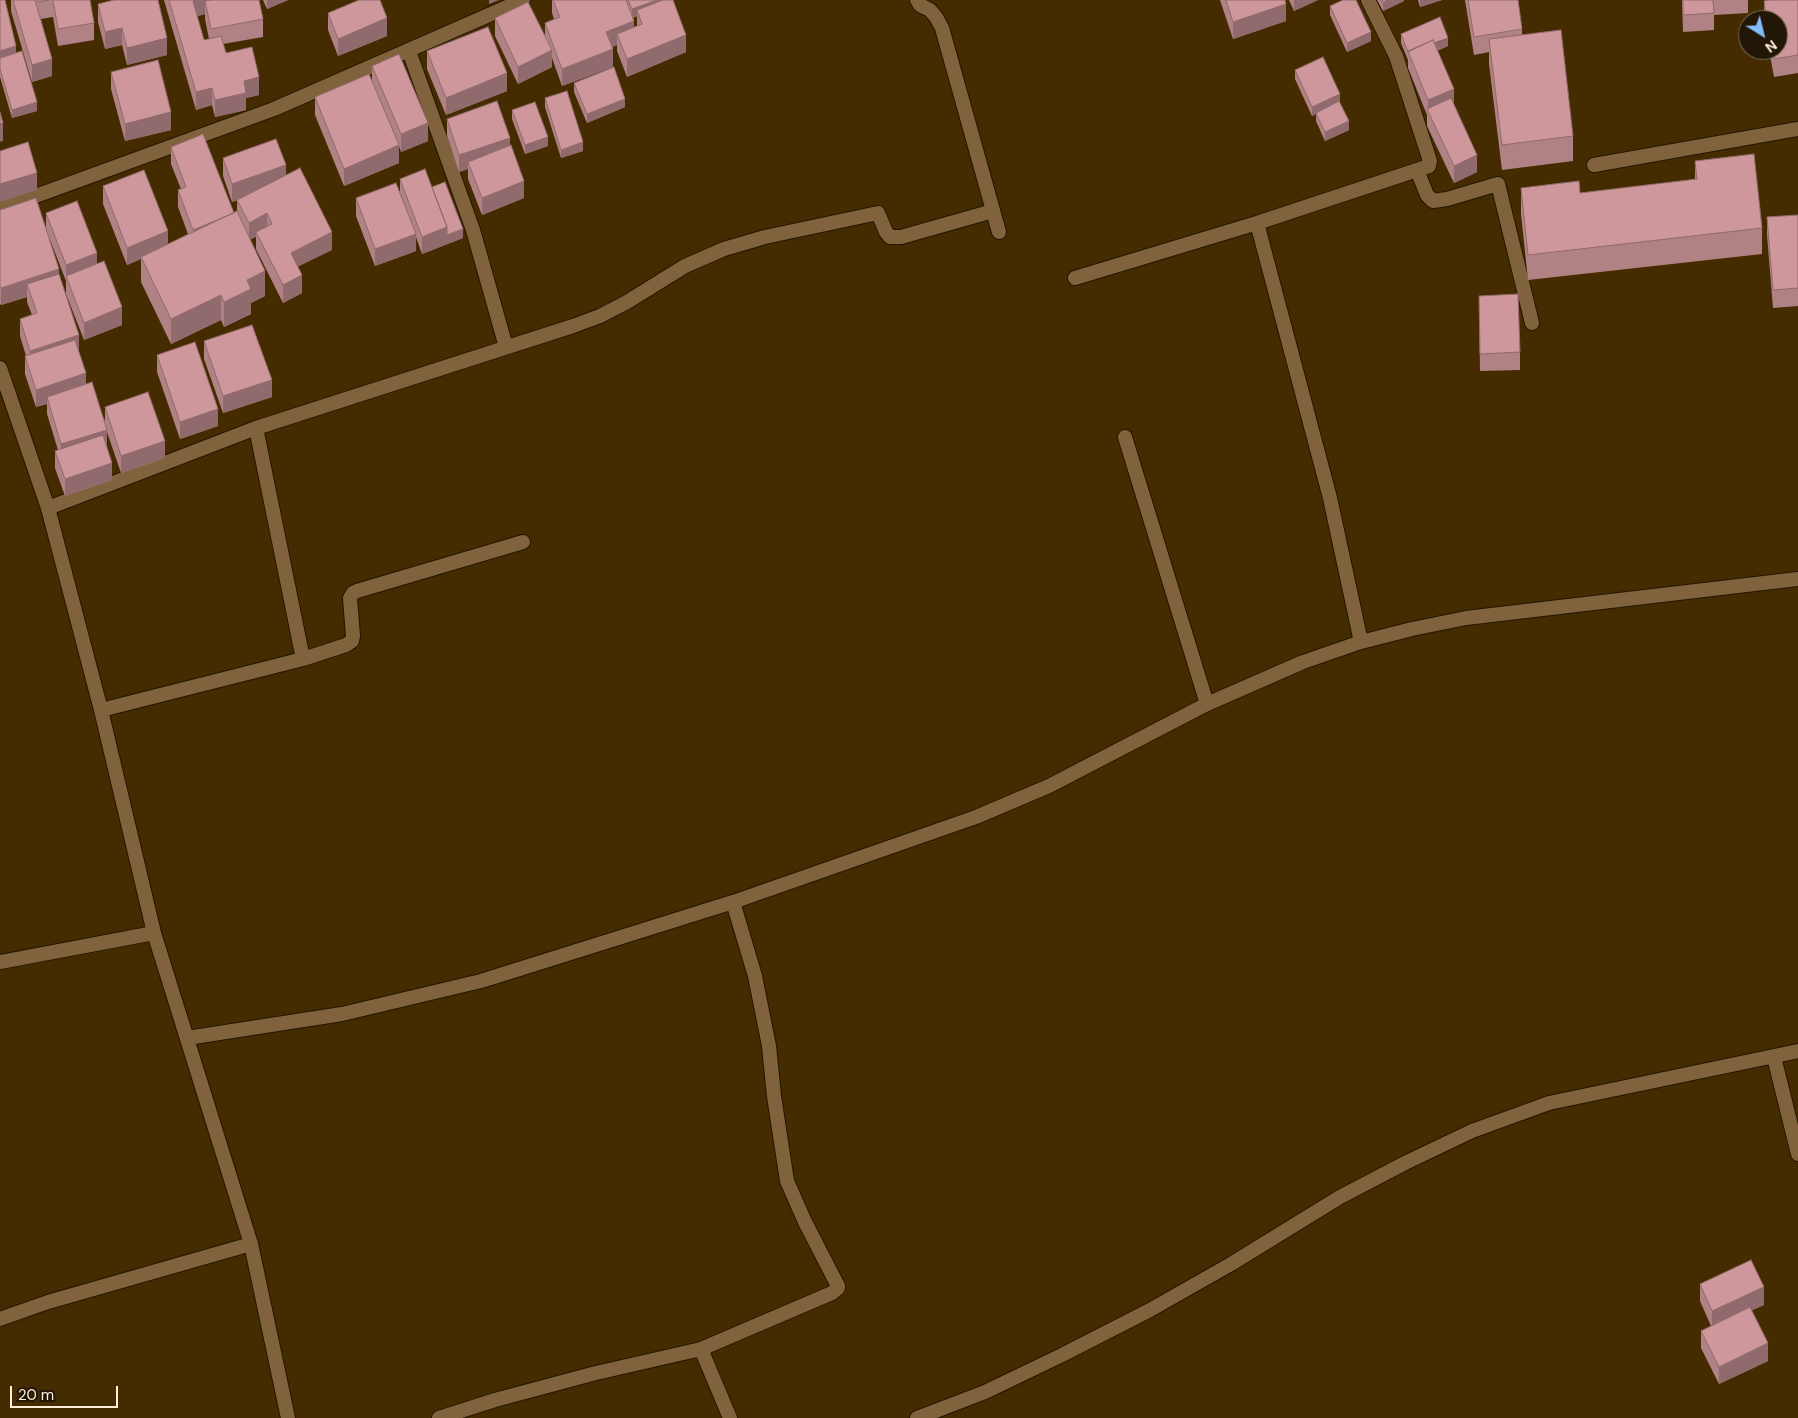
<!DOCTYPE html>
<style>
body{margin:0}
#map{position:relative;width:1798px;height:1418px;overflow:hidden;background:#452b00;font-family:"DM Sans",sans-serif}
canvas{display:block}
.north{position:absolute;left:1738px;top:10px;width:50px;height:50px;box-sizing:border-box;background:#221606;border:1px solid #7a6c5a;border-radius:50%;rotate:144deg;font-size:14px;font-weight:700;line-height:20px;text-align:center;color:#feedd8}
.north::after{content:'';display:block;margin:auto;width:18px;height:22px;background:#85bbfb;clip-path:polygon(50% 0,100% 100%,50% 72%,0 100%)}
.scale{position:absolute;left:10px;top:1386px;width:108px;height:22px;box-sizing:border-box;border:2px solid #feedd8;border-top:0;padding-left:6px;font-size:15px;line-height:18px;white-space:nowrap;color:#feedd8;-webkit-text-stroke:4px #221606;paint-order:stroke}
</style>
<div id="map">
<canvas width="1798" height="1418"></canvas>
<div class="north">N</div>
<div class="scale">20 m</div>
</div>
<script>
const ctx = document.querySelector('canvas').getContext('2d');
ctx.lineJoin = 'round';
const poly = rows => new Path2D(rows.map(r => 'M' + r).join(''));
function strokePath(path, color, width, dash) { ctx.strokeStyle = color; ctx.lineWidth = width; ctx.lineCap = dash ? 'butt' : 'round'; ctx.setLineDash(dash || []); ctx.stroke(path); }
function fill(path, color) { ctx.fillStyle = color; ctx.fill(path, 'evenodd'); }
const minor = poly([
 [917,0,920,5,930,10,936,17,942,28,999,232],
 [1368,0,1396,56,1430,161,1429,166,1417,170],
 [409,51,473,230,506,347],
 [1594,165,1798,129],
 [0,209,274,109,523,0],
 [1257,223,1417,170,1427,195,1433,201,1447,199,1498,184,1532,323],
 [1075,278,1257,223,1330,498,1361,642],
 [1125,437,1207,704],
 [48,508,256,428,573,326,600,316,627,302,685,266,724,249,765,237,878,213,886,232,890,237,901,237,993,211],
 [303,659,346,645,352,641,353,636,350,598,353,593,357,591,523,542],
 [101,710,303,659,256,428],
 [0,962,154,933],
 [187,1038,342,1014,481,981,733,902,976,817,1049,786,1207,704,1303,662,1361,642,1412,629,1466,618,1798,579],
 [1774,1057,1798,1154],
 [0,1319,48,1302,251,1244],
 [701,1349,832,1293,838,1288,838,1286,805,1222,787,1181,774,1096,769,1046,755,976,733,902],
 [439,1418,495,1400,596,1373,701,1349,730,1418],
 [917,1418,985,1392,1062,1355,1150,1310,1231,1264,1340,1197,1405,1163,1472,1131,1549,1103,1798,1051]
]);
const tertiary = poly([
 [0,368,48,508,101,710,154,933,251,1244,288,1418]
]);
strokePath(minor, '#241603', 16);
strokePath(tertiary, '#241603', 16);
strokePath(minor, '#80633c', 14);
strokePath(tertiary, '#80633c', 14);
fill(poly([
 [0,0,16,53,37,111,12,118,0,77],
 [11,0,90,0,94,23,94,40,58,46,53,17,41,19,52,76,32,82,11,11],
 [164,0,259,0,263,19,263,37,223,44,226,53,259,95,246,98,246,110,215,117,212,105,196,110],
 [205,14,205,19,209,39,204,40,197,16],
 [263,0,288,0,267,9],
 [552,0,662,0,686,52,627,77,617,51,617,45,612,47,613,67,562,86,552,58,552,67,518,84,495,36,495,18,545,36,545,23,554,19,552,13],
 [637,16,637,26,634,27,633,18],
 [1220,0,1285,0,1286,21,1233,39],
 [1289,0,1318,0,1294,11],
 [1377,0,1404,0,1404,1,1383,11],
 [1418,0,1442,0,1420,7],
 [1465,0,1518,0,1522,29,1522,35,1573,136,1573,161,1502,170,1489,64,1489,52,1474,55],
 [1682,0,1748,0,1748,13,1714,15,1714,30,1683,32],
 [1766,0,1798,0,1798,73,1774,77,1769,50,1778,50,1778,20,1764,20,1764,1,1766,1],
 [98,4,167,55,127,65,122,45,105,49,98,22],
 [1330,6,1371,41,1347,52,1330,15],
 [328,13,387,36,338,56,328,30],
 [1401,34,1448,46,1437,51,1454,104,1477,172,1454,183,1427,126,1427,115,1408,68,1408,60,1401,43],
 [427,51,507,91,446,115,427,69],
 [372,66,428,141,401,152,399,146,399,163,344,186,315,115,315,97,372,82],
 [1295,70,1340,103,1349,130,1325,141,1316,121,1316,114,1312,116,1295,79],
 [111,72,171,130,125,141,111,89],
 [574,83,625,107,587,123,574,92],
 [545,98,583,151,561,158,545,107],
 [512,110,548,146,525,154,512,119],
 [447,119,510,146,524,198,482,215,468,179,468,169,459,172,447,136],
 [171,147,234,213,237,211,237,200,238,200,232,202,223,176,223,158,286,176,332,250,298,266,302,293,283,303,256,249,256,237,250,239,265,296,251,303,251,314,224,327,221,320,171,344,141,282,141,259,127,265,103,204,103,186,168,244,188,234,178,207,178,190,181,189,171,164],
 [1695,161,1762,228,1762,254,1528,280,1521,214,1521,188,1580,193,1695,180],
 [400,179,432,187,463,238,422,254,416,237,416,251,375,266,356,216,356,198,400,192],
 [0,210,46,229,46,213,97,264,122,325,84,340,66,294,66,281,49,237,79,352,86,384,105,421,105,407,165,458,121,473,107,432,107,447,112,480,65,496,55,468,55,451,58,450,47,414,47,404,36,407,25,374,25,356,26,356,20,336,20,319,32,315,27,302,27,297,1,305,0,304],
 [1798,215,1798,306,1773,308,1767,235,1767,217],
 [1479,296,1520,352,1520,370,1480,371],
 [204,341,272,397,223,413,204,359],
 [157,355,218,426,180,439,157,372],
 [1700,1284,1764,1305,1752,1310,1768,1361,1719,1384,1701,1348,1701,1331,1711,1326,1700,1301]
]), '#b18285');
fill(poly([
 [195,0,250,0,205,1,205,14,193,18,193,1],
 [267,0,288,0,267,9],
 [489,0,499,0,489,4],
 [657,0,662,0,662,7,637,10,637,16,632,18,632,9],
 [1294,0,1318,0,1294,11],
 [1388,0,1404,0,1404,1,1383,11,1383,3],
 [1420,0,1442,0,1420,7],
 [1286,4,1286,21,1233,39,1233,22],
 [387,18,387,36,338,56,338,39],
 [634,21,634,38,617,34,617,45,606,49,606,32],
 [122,28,122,45,105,49,105,32],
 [1371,32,1371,41,1347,52,1347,43],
 [686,35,686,52,627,77,627,59],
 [167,38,167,55,127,65,127,48],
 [1448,38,1448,46,1412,61,1409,54],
 [16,46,16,55,0,59,0,51],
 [613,49,613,67,562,86,562,69],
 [552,50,552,67,518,84,518,67],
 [52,59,52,76,32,82,32,65],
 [507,73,507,91,446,115,446,98],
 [259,77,259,95,246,98,246,110,215,117,215,100,244,81],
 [212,88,212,105,196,110,196,92],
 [1454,89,1454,106,1428,111,1428,100],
 [1340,94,1340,103,1316,114,1316,113,1316,114,1312,116,1312,107],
 [625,99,625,107,587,123,587,114],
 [37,102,37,111,12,118,12,110],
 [171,112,171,130,125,141,125,124],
 [1349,121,1349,130,1325,141,1325,132],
 [3,123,3,141,0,142,0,124],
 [428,123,428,141,401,152,401,134],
 [548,137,548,146,525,154,525,145],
 [510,138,510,155,468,162,468,169,459,172,459,155],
 [583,142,583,151,561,158,561,150],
 [399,145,399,163,344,186,344,169],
 [1477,155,1477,172,1454,183,1454,166],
 [286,165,286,182,232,202,232,184],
 [37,173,37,190,0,202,0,184],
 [524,181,524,198,482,215,482,198],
 [234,213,193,247,193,230],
 [267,213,267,231,256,232,256,237,249,240,249,223],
 [447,227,463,229,463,238,422,254,422,237],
 [168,231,168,248,141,257,141,259,127,265,127,248],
 [332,232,332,250,291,270,291,253],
 [416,234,416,251,375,266,375,249],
 [97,253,97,270,66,277,66,265],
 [59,269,59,286,27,284,27,297,1,305,1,288],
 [265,271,265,296,251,303,251,314,224,327,224,302,247,280],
 [302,275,302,293,283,303,283,285],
 [221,295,221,320,171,344,171,319],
 [122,307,122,325,84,340,84,323],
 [79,335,79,352,30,369,30,351],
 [86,373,86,390,47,397,47,404,36,407,36,390],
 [272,380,272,397,223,413,223,396],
 [218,409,218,426,180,439,180,422],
 [107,430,107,447,61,462,61,444],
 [165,441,165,458,121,473,121,456],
 [112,463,112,480,65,496,65,479],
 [1764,1287,1764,1305,1712,1328,1712,1311],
 [1768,1343,1768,1361,1719,1384,1719,1367]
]), '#906a6c');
const building = poly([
 [0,0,5,0,16,46,0,51,0,0],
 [13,0,35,0,52,59,32,65,13,0],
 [38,0,49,0,39,2,38,0],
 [53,0,90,0,94,23,58,29,53,0],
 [114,0,158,0,167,38,127,48,122,28,105,32,98,4,114,0],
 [169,0,195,0,193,1,204,40,221,36,226,53,252,47,259,77,244,81,246,93,215,100,212,88,196,92,169,0],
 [211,0,259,0,263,19,211,29,205,1,211,0],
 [359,0,380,0,387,18,338,39,328,13,359,0],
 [553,0,626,0,634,21,606,32,613,49,562,69,545,23,560,17,553,0],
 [628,0,657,0,632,9,628,0],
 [663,0,673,0,686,35,627,59,617,34,642,24,637,10,663,0],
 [1226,0,1285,0,1286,4,1233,22,1226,0],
 [1343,0,1356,0,1371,32,1347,43,1330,6,1343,0],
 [1382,0,1388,0,1383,3,1382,0],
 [1468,0,1518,0,1522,29,1474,37,1468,0],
 [1683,0,1713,0,1714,13,1683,15,1683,0],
 [1770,0,1798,0,1798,55,1774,59,1772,50,1778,50,1778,20,1767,20,1764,1,1770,0],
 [528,2,552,50,518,67,495,18,528,2],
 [1440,17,1448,38,1434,43,1433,40,1408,52,1401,34,1440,17],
 [488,27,507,73,446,98,427,51,488,27],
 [1561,30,1573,136,1502,145,1489,39,1561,30],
 [1433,40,1454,89,1428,100,1408,51,1433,40],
 [22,51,37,102,12,110,0,69,0,58,22,51],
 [399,54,428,123,401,134,372,66,399,54],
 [1323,57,1340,94,1312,107,1295,70,1323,57],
 [158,60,171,112,125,124,111,72,158,60],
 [614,67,625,99,587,114,574,83,614,67],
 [369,74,399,145,344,169,315,97,369,74],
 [567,91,583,142,561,150,545,98,567,91],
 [1451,98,1477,155,1454,166,1427,109,1451,98],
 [497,101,510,138,459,155,447,119,497,101],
 [1339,101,1349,121,1325,132,1316,113,1339,101],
 [535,102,548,137,525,145,512,110,535,102],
 [0,112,3,123,0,124,0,112],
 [203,134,234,213,193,230,178,190,186,187,171,147,203,134],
 [276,139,286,165,232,184,223,158,276,139],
 [28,142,37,173,0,184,0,151,28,142],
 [511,145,524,181,482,198,468,162,511,145],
 [1754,154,1762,228,1528,255,1521,188,1579,181,1580,193,1697,179,1695,161,1754,154],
 [300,168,332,232,291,253,302,275,283,285,256,232,272,224,267,213,249,223,237,200,300,168],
 [425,169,447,227,422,237,400,179,425,169],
 [144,170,168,231,127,248,103,186,144,170],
 [445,182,463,229,447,235,447,227,432,187,445,182],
 [396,183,416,234,375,249,356,198,396,183],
 [36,198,59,269,1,288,0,286,0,210,36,198],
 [77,201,97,253,66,265,46,213,77,201],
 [237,211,265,271,247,280,251,289,224,302,221,295,171,319,141,257,237,211],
 [1798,215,1798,288,1773,290,1767,217,1798,215],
 [104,261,122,307,84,323,66,276,104,261],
 [59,274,79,335,30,351,20,319,37,313,27,284,59,274],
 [1518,294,1520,352,1480,354,1479,296,1518,294],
 [252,325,272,380,223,396,204,341,252,325],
 [75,340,86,373,36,390,25,356,75,340],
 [195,342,218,409,180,422,157,355,195,342],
 [92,382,107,430,61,444,47,397,92,382],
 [148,392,165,441,121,456,105,407,148,392],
 [103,435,112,463,65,479,55,451,103,435],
 [1751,1260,1764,1287,1712,1311,1700,1284,1751,1260],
 [1750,1307,1768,1343,1719,1367,1701,1331,1750,1307]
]);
fill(building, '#ce979b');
strokePath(building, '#906a6c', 1);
</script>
